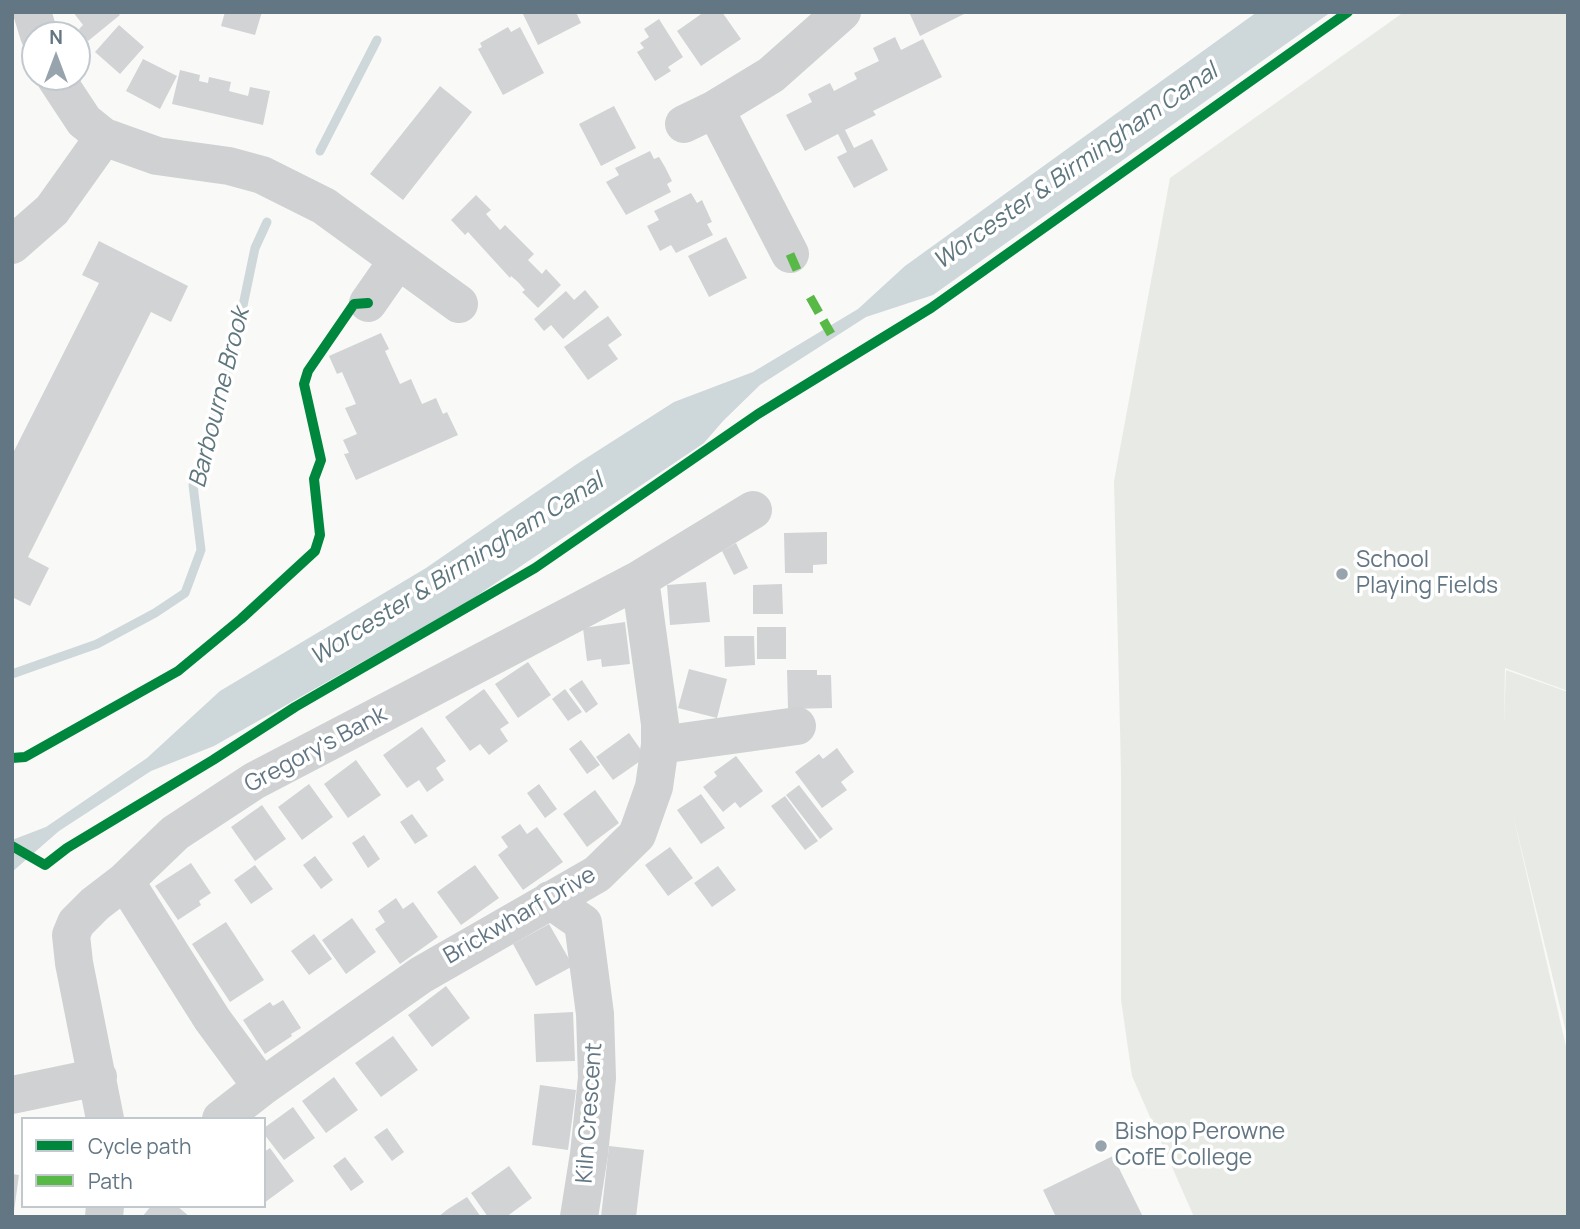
<!DOCTYPE html>
<style>
body{margin:0}
#map{position:relative;width:1580px;height:1229px;overflow:hidden;background:#f9f9f8;font-family:Manrope,sans-serif}
canvas{display:block}
.frame{position:absolute;inset:0;border:14px solid #637684;pointer-events:none}
.legend{position:absolute;left:21px;top:1117px;width:245px;height:91px;box-sizing:border-box;background:#fff;border:2px solid #c1c8ce;margin:0;padding:9px 12px;list-style:none;font-size:21px;color:#637684}
.legend li{display:flex;align-items:center;gap:14px;height:35px}
.legend b{width:35px;border:2px solid #c1c8ce}
.north{position:absolute;left:21px;top:21px;width:70px;height:70px;box-sizing:border-box;background:#fff;border:2px solid #c1c8ce;border-radius:50%;rotate:0deg;font-size:19px;font-weight:700;line-height:28px;text-align:center;color:#637684}
.north::after{content:'';display:block;margin:auto;width:24px;height:32px;background:#98a4ad;clip-path:polygon(50% 0,100% 100%,50% 72%,0 100%)}
</style>
<div id="map">
<canvas width="1580" height="1229"></canvas>
<div class="frame"></div>
<ul class="legend">
<li><b style="height:9px;background:#00873e"></b>Cycle path</li>
<li><b style="height:9px;background:#58b947"></b>Path</li>
</ul>
<div class="north">N</div>
</div>
<script>
const ctx = document.querySelector('canvas').getContext('2d');
ctx.lineJoin = 'round';
function fill(path, color) { ctx.fillStyle = color; ctx.fill(path, 'evenodd'); }
const poly = rows => new Path2D(rows.map(r => 'M' + r).join(''));
function strokePath(path, color, width, dash) { ctx.strokeStyle = color; ctx.lineWidth = width; ctx.lineCap = dash ? 'butt' : 'round'; ctx.setLineDash(dash || []); ctx.stroke(path); }
function write(font, color, halo, rows, align = 'center') {
  ctx.font = font + ' Manrope,sans-serif'; ctx.lineWidth = 7; ctx.setLineDash([]); ctx.textBaseline = 'middle'; ctx.strokeStyle = halo; ctx.fillStyle = color; for (const [text, x, y, turn = 0] of rows) {
    ctx.save(); ctx.translate(x, y); ctx.rotate((+turn || 0) * Math.PI / 180); ctx.textAlign = isNaN(turn) ? turn : align; if (halo) ctx.strokeText(text, 0, 0); ctx.fillText(text, 0, 0); ctx.restore();
  }
}
fill(poly([
 [1404,12,1568,12,1568,691,1505,668,1504,723,1506,670,1568,692,1568,1040,1513,815,1568,1055,1568,1217,1194,1217,1132,1076,1121,1000,1121,771,1114,481,1170,178]
]), '#e8ebe5');
fill(poly([
 [1257,12,1331,12,933,295,866,317,760,385,723,421,704,443,466,603,214,746,151,771,59,831,12,872,12,840,46,827,147,758,220,691,426,568,577,464,674,402,753,372,858,309,905,266]
]), '#ced7d9');
strokePath(poly([
 [320,151,377,40],
 [12,674,97,644,155,613,185,593,201,550,193,485,231,363,255,248,267,222]
]), '#ced7d9', 9);
fill(poly([
 [73,12,117,12,120,15,88,41,79,29,83,25],
 [225,12,262,12,255,35,221,26],
 [522,12,576,12,581,23,538,45],
 [704,12,722,12,741,39,701,66,677,31],
 [909,12,968,12,920,36],
 [659,19,683,57,668,67,671,71,655,81,637,52,644,48,640,43,649,37,644,29],
 [119,25,144,47,120,74,95,52],
 [508,27,511,32,520,27,544,73,503,95,478,49,482,47,480,43],
 [895,37,901,50,923,39,942,77,873,111,876,115,845,130,854,148,872,139,888,170,854,188,837,157,847,152,838,134,805,151,786,115,812,102,808,94,830,83,834,91,857,79,854,73,879,61,873,48],
 [143,59,177,76,160,109,126,91],
 [180,70,200,75,199,81,208,83,209,77,231,82,229,91,248,96,250,87,270,91,263,125,172,104],
 [440,86,472,112,403,200,370,174],
 [614,106,636,148,601,166,579,124],
 [650,151,654,159,659,157,665,167,672,181,667,184,671,192,626,215,606,182,619,175,615,168],
 [691,193,697,203,702,200,712,222,707,224,713,235,676,253,671,245,660,251,647,226,659,220,654,211],
 [476,195,491,210,486,214,500,230,505,225,534,254,528,260,542,274,546,269,561,285,538,308,522,292,525,290,518,282,511,276,510,278,468,232,465,235,451,220],
 [726,237,747,278,709,297,688,256],
 [99,241,188,286,171,322,151,312,28,557,49,568,30,606,12,597,12,455,99,283,82,275],
 [585,290,599,307,563,339,551,325,544,331,534,319,566,291,574,300],
 [608,316,622,335,608,345,618,359,588,380,564,347],
 [381,333,389,349,385,351,400,384,411,379,422,404,436,398,443,414,447,412,458,435,356,480,344,454,349,453,343,440,357,434,345,408,356,404,342,372,337,374,329,356],
 [827,532,827,564,813,565,813,573,785,573,784,533],
 [736,543,748,568,734,575,722,551],
 [706,582,710,622,670,625,667,585],
 [782,584,783,614,753,614,753,585],
 [625,622,630,664,602,667,601,659,587,661,583,628],
 [757,627,786,627,786,659,757,659],
 [724,636,754,636,755,665,725,667],
 [528,662,551,695,518,718,495,684],
 [689,669,727,679,717,718,678,708],
 [787,670,817,670,817,675,831,675,832,708,788,709],
 [582,680,598,704,586,713,569,689],
 [484,689,509,723,500,729,508,741,489,755,480,744,470,751,445,717],
 [565,689,582,712,568,721,552,699],
 [422,727,446,761,436,768,444,780,427,792,419,780,407,788,383,755],
 [629,733,646,757,613,780,596,757],
 [581,740,600,765,587,774,569,749],
 [837,748,854,772,841,782,847,790,822,808,795,772,819,754,823,759],
 [736,756,763,791,740,808,735,802,723,812,703,787,717,776,714,772],
 [356,760,381,795,348,818,324,784],
 [309,784,333,817,302,840,278,807],
 [539,784,557,809,545,818,527,793],
 [799,785,833,829,820,839,786,795],
 [595,790,619,823,587,847,563,814],
 [701,794,725,828,701,844,677,810],
 [785,796,818,841,805,850,771,806],
 [262,805,286,839,255,861,231,827],
 [412,814,428,836,415,844,400,822],
 [520,824,527,834,537,827,563,862,523,890,498,855,508,847,501,837],
 [364,835,380,859,368,868,352,843],
 [670,847,693,878,668,896,645,865],
 [315,856,333,880,321,889,303,865],
 [191,863,211,893,199,901,201,905,178,920,155,886],
 [255,865,273,889,251,904,234,880],
 [475,865,499,898,461,925,437,892],
 [718,866,736,890,712,907,694,883],
 [396,898,403,909,413,902,438,937,400,964,375,929,385,922,378,911],
 [352,918,376,952,346,974,322,940],
 [226,922,264,980,230,1002,192,944],
 [549,924,573,966,536,986,513,944],
 [314,934,332,959,309,975,291,951],
 [446,986,470,1018,432,1047,408,1015],
 [283,1000,301,1028,291,1034,292,1036,265,1054,243,1020,270,1002,273,1006],
 [573,1012,575,1061,536,1062,534,1014],
 [393,1036,418,1070,381,1097,355,1063],
 [334,1077,358,1110,326,1133,302,1101],
 [540,1085,576,1090,568,1150,532,1145],
 [293,1107,315,1138,284,1160,264,1134,264,1128],
 [387,1128,404,1152,392,1161,374,1137],
 [609,1146,644,1150,636,1217,601,1217],
 [270,1148,294,1181,264,1203,264,1152],
 [1113,1156,1143,1217,1056,1217,1043,1190],
 [345,1157,364,1182,351,1191,333,1166],
 [509,1166,532,1198,506,1217,488,1217,471,1193],
 [12,1174,19,1175,14,1211,12,1211],
 [467,1197,481,1217,438,1217,448,1209],
 [151,1206,177,1206,190,1217,142,1217]
]), '#d1d3d4');
strokePath(poly([
 [32,12,39,35],
 [55,77,84,121,104,137,157,156,229,166,262,175,324,206,459,304],
 [684,124,715,109],
 [12,245,52,210,104,137],
 [790,254,715,109,771,75,842,12],
 [368,303,398,260],
 [660,745,797,726],
 [125,881,212,1019,262,1087],
 [550,900,583,923,595,1014,597,1078,589,1154,579,1217],
 [12,1095,98,1077],
 [105,1119,74,963,71,935,76,923,95,904,125,881,175,833,254,781,640,579,753,510],
 [221,1119,262,1087,421,975,597,874,637,835,654,787,660,745,660,724,640,579],
 [104,1217,105,1206]
]), '#cfd1d2', 38);
strokePath(poly([
 [790,254,797,270],
 [810,297,831,334]
]), '#58b947', 9, [18, 9]);
strokePath(poly([
 [12,758,25,757,178,671,241,619,315,551,320,535,314,479,321,460,304,384,308,371,354,304,368,303],
 [12,846,45,865,67,848,213,760,295,707,535,568,758,414,931,308,1348,12]
]), '#00873e', 10);
for (const [x, y, r, color] of [
 [1342,574,7,"#98a4ad"],
 [1101,1146,7,"#98a4ad"]
]) { const dot = new Path2D(); dot.arc(x, y, r, 0, 2 * Math.PI); ctx.fillStyle = color; ctx.fill(dot); strokePath(dot, '#fff', 2.5); }
write('23px', '#637684', '#fff', [
 ["School",1356,561],
 ["Playing Fields",1356,587],
 ["Bishop Perowne",1115,1133],
 ["CofE College",1115,1159]
], 'left');
write('23px', '#637684', '#fff', [
 ["Gregory's Bank",316,750,-28],
 ["Brickwharf Drive",520,916,-30],
 ["Kiln Crescent",590,1113,-86]
]);
write('italic 24px', '#5e767e', '#fff', [
 ["Worcester & Birmingham Canal",1076,167,-35],
 ["Barbourne Brook",220,398,-76],
 ["Worcester & Birmingham Canal",457,570,-32]
]);
</script>
